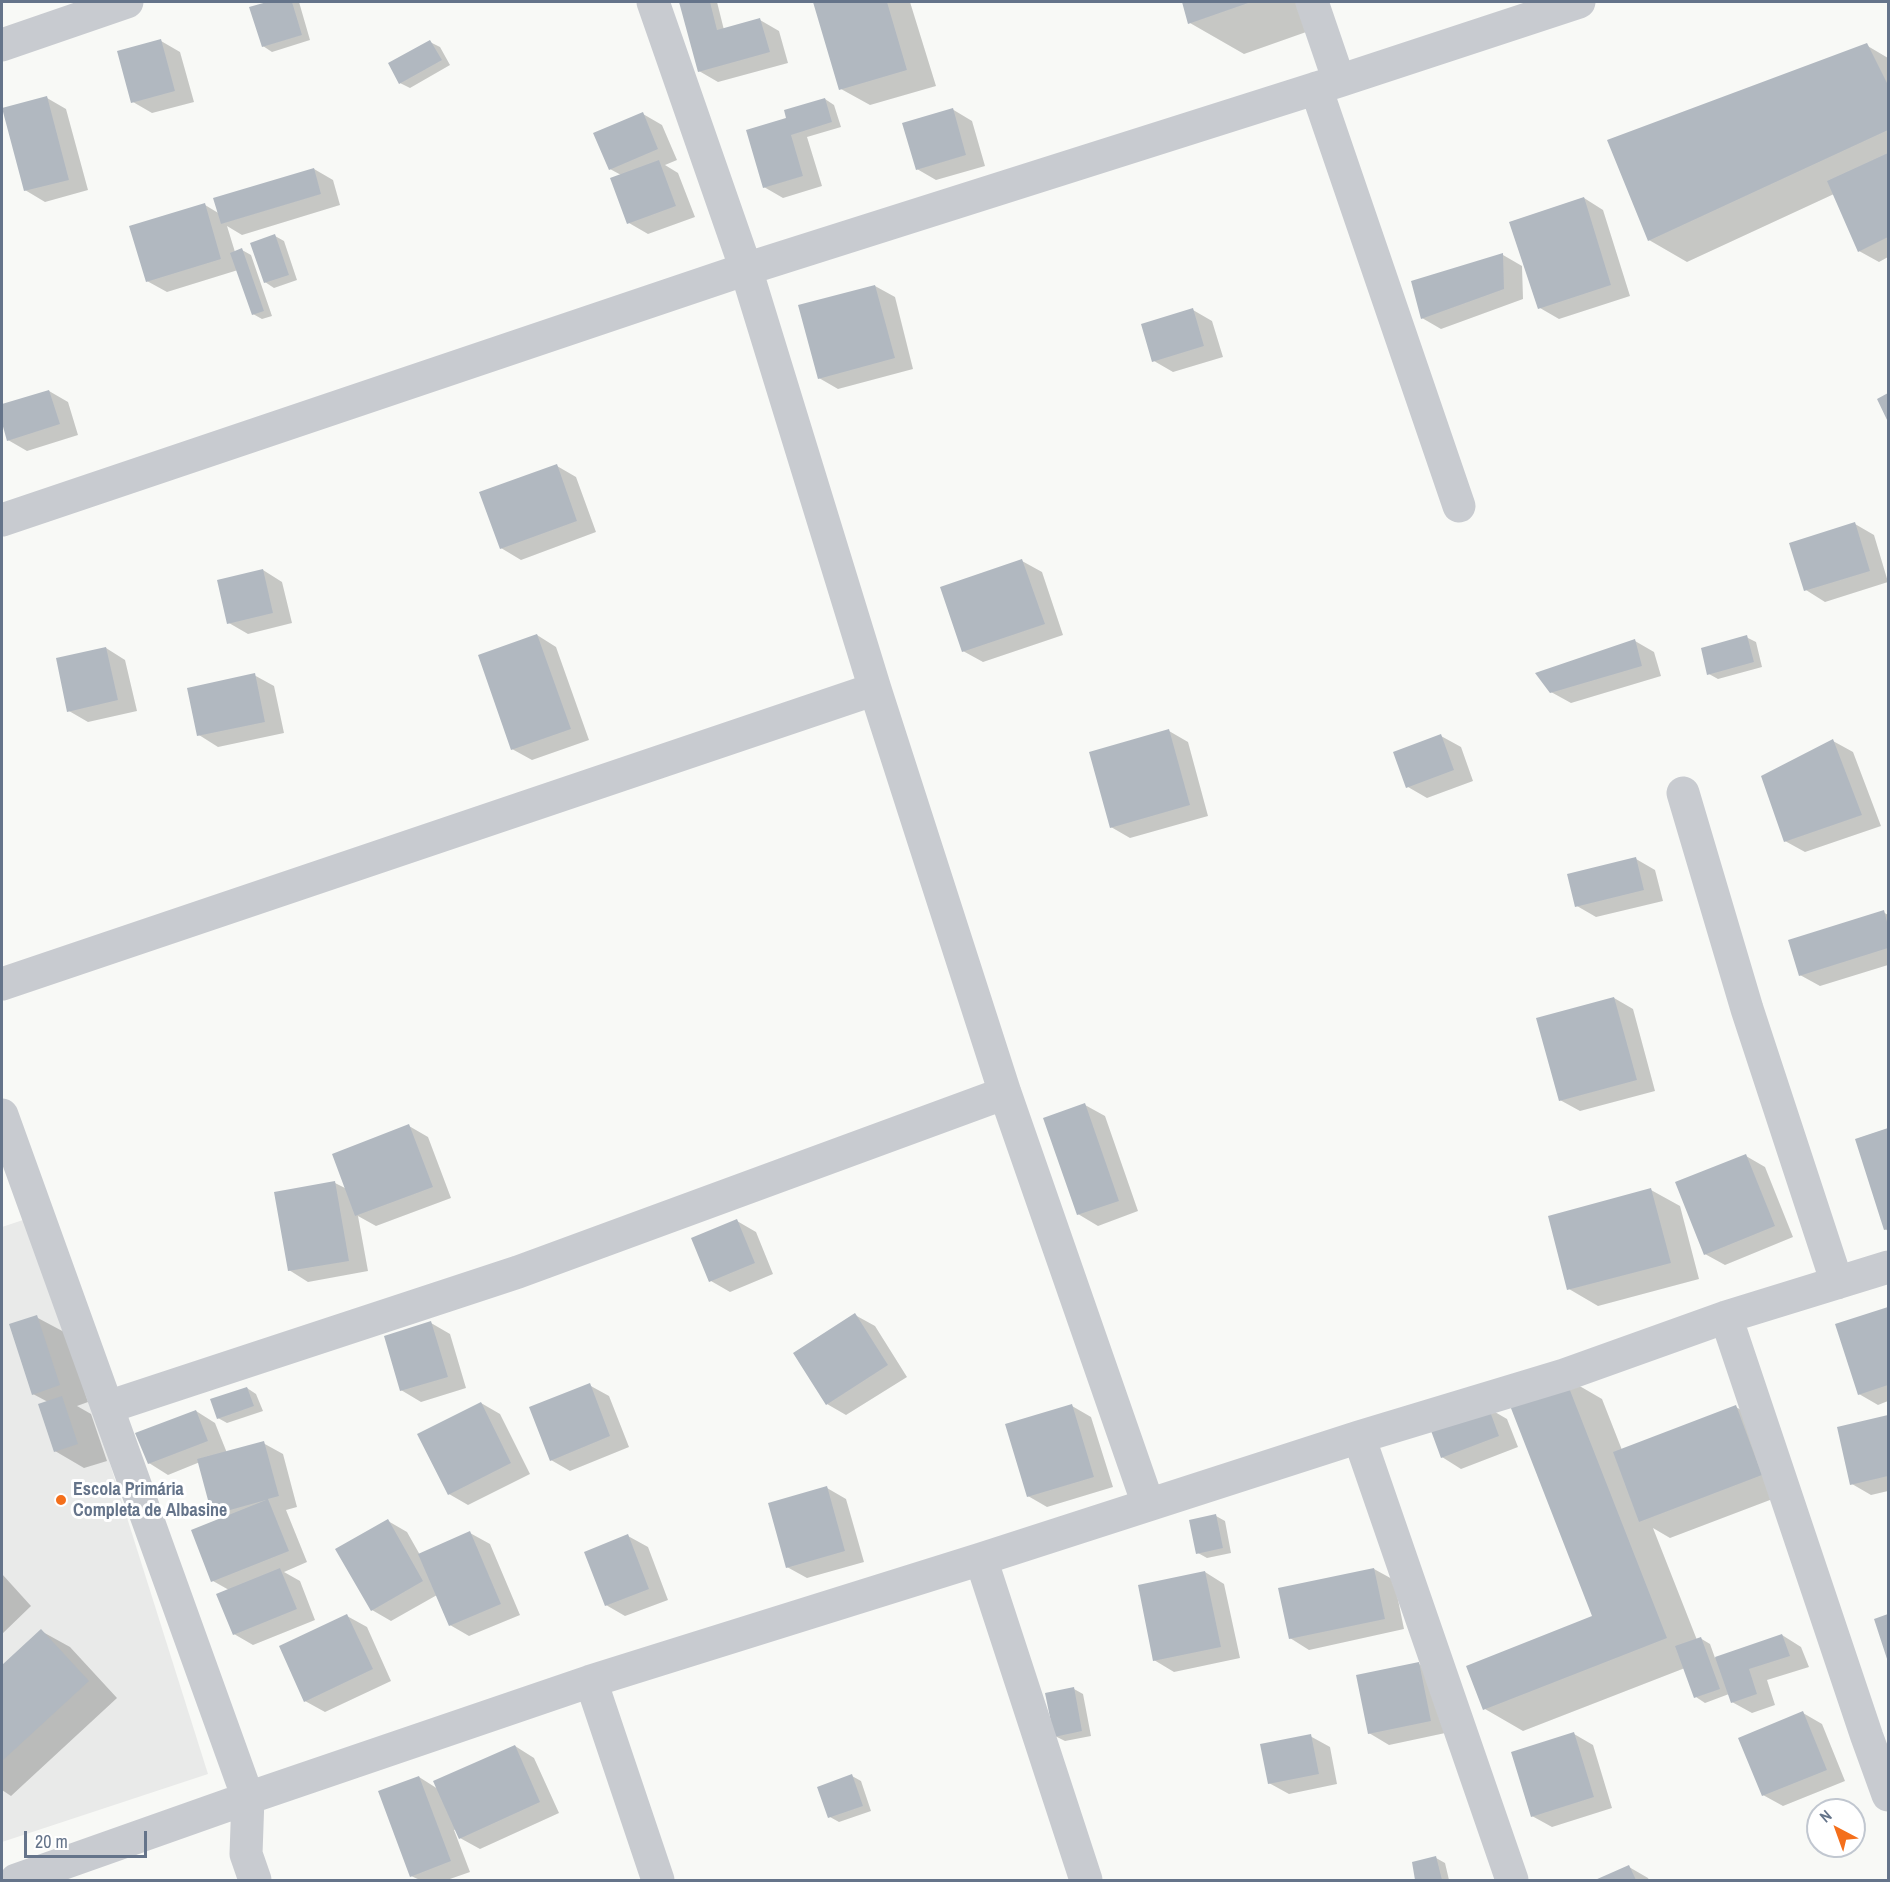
<!DOCTYPE html>
<meta charset="utf-8">
<style>
body{margin:0}
#map{position:relative;width:1890px;height:1882px;overflow:hidden;background:#f8f9f6;font-family:"Archivo Narrow",sans-serif}
canvas{display:block}
.frame{position:absolute;inset:0;border:3px solid #65748a;pointer-events:none}
.north{position:absolute;left:1806px;top:1798px;width:60px;height:60px;box-sizing:border-box;background:#fff;border:2px solid #c1c7d0;border-radius:50%;rotate:319deg;font-size:16px;font-weight:700;line-height:24px;text-align:center;color:#65748a}
.north::after{content:'';display:block;margin:auto;width:21px;height:27px;background:#f46f1b;clip-path:polygon(50% 0,100% 100%,50% 72%,0 100%)}
.scale{position:absolute;left:24px;top:1831px;width:123px;height:27px;box-sizing:border-box;border:3px solid #65748a;border-top:0;padding-left:8px;font-size:18px;line-height:21px;white-space:nowrap;color:#65748a;-webkit-text-stroke:4px #fff;paint-order:stroke}
</style>
<div id="map">
<canvas width="1890" height="1882"></canvas>
<div class="frame"></div>
<div class="north">N</div>
<div class="scale">20 m</div>
</div>
<script>
const ctx = document.querySelector('canvas').getContext('2d');
ctx.lineJoin = 'round';
function fill(path, color) { ctx.fillStyle = color; ctx.fill(path, 'evenodd'); }
const poly = rows => new Path2D(rows.map(r => 'M' + r).join(''));
function strokePath(path, color, width, dash) { ctx.strokeStyle = color; ctx.lineWidth = width; ctx.lineCap = dash ? 'butt' : 'round'; ctx.setLineDash(dash || []); ctx.stroke(path); }
function write(font, color, halo, rows, align = 'center') {
  ctx.font = font + ' "Archivo Narrow",sans-serif'; ctx.lineWidth = 6; ctx.setLineDash([]); ctx.textBaseline = 'middle'; ctx.strokeStyle = halo; ctx.fillStyle = color; for (const [text, x, y, turn = 0] of rows) {
    ctx.save(); ctx.translate(x, y); ctx.rotate((+turn || 0) * Math.PI / 180); ctx.textAlign = isNaN(turn) ? turn : align; if (halo) ctx.strokeText(text, 0, 0); ctx.fillText(text, 0, 0); ctx.restore();
  }
}
fill(poly([
 [32,1217,208,1774,2,1842,2,1227]
]), '#e9eae9');
fill(poly([
 [272,2,299,2,310,40,272,52,263,46,251,8],
 [681,2,717,2,724,30,760,20,779,31,788,63,718,82,699,71],
 [815,2,910,2,936,86,870,105,841,89],
 [1183,2,1302,2,1309,31,1244,54,1190,23],
 [161,41,180,52,194,102,152,113,133,102],
 [430,42,440,47,450,65,410,88,400,83],
 [1866,45,1888,58,1888,257,1879,262,1859,251,1834,194,1687,262,1649,240],
 [47,98,66,109,88,190,45,202,25,190],
 [825,99,834,105,841,127,807,137,822,186,783,198,764,187,786,120],
 [952,109,972,121,985,166,936,180,917,169],
 [643,114,662,125,677,160,665,165,678,173,695,217,648,234,629,223,621,175,610,169],
 [314,169,333,180,340,205,242,235,227,226,235,252,242,250,251,255,272,316,262,319,253,314,238,270,167,292,147,281,205,205,220,214],
 [1584,198,1603,210,1630,296,1559,319,1540,308],
 [275,236,284,241,297,280,274,288,265,282],
 [1503,255,1522,266,1523,299,1441,329,1422,318],
 [875,286,895,297,913,369,838,389,819,378],
 [1193,310,1212,321,1223,357,1173,372,1154,361],
 [49,391,68,402,78,435,27,451,8,440,2,418,2,406],
 [557,466,576,477,596,532,521,560,501,548],
 [1855,524,1874,535,1888,582,1825,602,1806,590],
 [1022,561,1042,572,1063,635,983,662,963,651],
 [263,570,282,582,292,623,248,634,229,623],
 [537,635,556,647,589,740,532,760,512,749],
 [1746,637,1756,642,1762,667,1718,679,1709,674],
 [1635,641,1654,652,1661,676,1571,703,1551,692],
 [106,648,125,660,137,711,88,722,69,711],
 [254,675,274,686,284,733,218,747,199,735],
 [1169,731,1188,742,1208,816,1130,838,1111,827],
 [1441,736,1461,747,1473,781,1427,798,1408,787],
 [1833,741,1853,752,1881,826,1805,852,1785,841],
 [1636,859,1655,870,1663,901,1596,917,1577,906],
 [1883,912,1888,915,1888,965,1820,986,1800,975],
 [1614,998,1633,1009,1655,1091,1580,1111,1560,1100],
 [1085,1105,1105,1116,1138,1211,1098,1226,1078,1214],
 [409,1126,428,1137,451,1198,376,1226,358,1216,368,1271,308,1282,289,1270,335,1183,347,1189],
 [1888,1130,1888,1231,1885,1229,1857,1140],
 [1746,1156,1765,1167,1793,1237,1725,1265,1705,1254],
 [1651,1190,1680,1206,1699,1279,1598,1306,1569,1289],
 [737,1221,756,1232,773,1274,730,1292,711,1281],
 [1888,1308,1888,1401,1878,1405,1859,1394,1837,1325],
 [855,1315,875,1326,907,1377,846,1415,827,1404],
 [36,1317,66,1333,88,1402,77,1406,91,1414,107,1461,84,1468,55,1451,48,1402,33,1394],
 [431,1323,450,1334,466,1388,421,1402,401,1390],
 [1564,1377,1602,1399,1622,1450,1736,1407,1765,1424,1791,1492,1670,1538,1653,1528,1697,1640,1700,1638,1710,1644,1715,1658,1782,1635,1801,1647,1809,1667,1767,1680,1775,1705,1752,1713,1732,1702,1729,1694,1705,1703,1696,1697,1685,1668,1523,1731,1485,1709,1594,1617],
 [589,1385,609,1396,629,1447,570,1471,551,1460],
 [247,1388,256,1394,263,1411,227,1423,218,1418],
 [481,1403,500,1414,530,1474,468,1505,449,1494],
 [1072,1406,1091,1417,1113,1487,1047,1507,1028,1496],
 [1488,1408,1507,1419,1518,1447,1461,1469,1442,1457],
 [196,1411,215,1423,227,1453,263,1443,283,1454,297,1507,286,1510,307,1562,284,1572,300,1581,315,1620,253,1645,234,1634,229,1590,213,1581,222,1519,213,1514,200,1462,168,1475,149,1463],
 [1888,1417,1888,1491,1871,1495,1852,1484,1839,1428],
 [827,1488,846,1499,864,1562,807,1578,787,1567],
 [1216,1516,1225,1521,1231,1553,1207,1558,1198,1553],
 [388,1521,407,1532,420,1555,470,1533,490,1544,520,1615,469,1636,450,1625,437,1595,391,1621,372,1610],
 [628,1536,648,1547,668,1600,625,1616,606,1605],
 [1374,1569,1394,1580,1404,1629,1309,1650,1290,1638],
 [1205,1572,1224,1584,1240,1658,1174,1672,1154,1660],
 [2,1574,31,1606,2,1634],
 [347,1616,367,1627,391,1681,325,1712,305,1701],
 [1888,1616,1888,1658,1876,1620],
 [41,1631,70,1647,117,1698,11,1796,2,1790,2,1667],
 [1419,1664,1438,1675,1450,1732,1389,1745,1369,1733],
 [1074,1689,1083,1694,1091,1736,1065,1741,1055,1736],
 [1803,1713,1822,1724,1845,1781,1783,1806,1763,1795],
 [1574,1734,1593,1745,1612,1808,1552,1827,1532,1816],
 [1310,1736,1330,1747,1337,1784,1289,1794,1269,1783],
 [515,1746,534,1758,559,1813,480,1849,460,1838,457,1829,454,1830,470,1872,447,1880,420,1880,411,1876,419,1777,438,1789],
 [852,1776,861,1781,871,1811,839,1822,830,1817],
 [1436,1858,1445,1863,1449,1880,1417,1880,1413,1863],
 [1629,1867,1648,1878,1649,1880,1599,1880]
]), '#0003');
fill(poly([
 [267,2,292,2,302,35,262,47,249,7],
 [679,2,710,2,717,30,760,18,770,52,698,72],
 [813,2,887,2,907,70,839,90],
 [1182,2,1251,2,1188,24],
 [161,39,175,91,131,103,117,51],
 [430,40,442,60,399,84,388,63],
 [1867,43,1888,85,1888,130,1648,241,1607,140],
 [47,96,69,180,24,191,2,108],
 [825,98,832,122,791,135,803,176,763,188,746,130,786,118,784,110],
 [953,108,966,155,916,170,902,123],
 [643,112,658,149,609,170,593,133],
 [1888,153,1888,237,1858,252,1827,181],
 [659,160,676,206,627,224,610,178],
 [314,168,321,194,221,224,213,198],
 [1584,197,1611,285,1538,309,1509,222],
 [205,203,221,259,146,282,129,226],
 [275,234,289,275,264,283,250,243],
 [242,248,264,311,252,315,230,253],
 [1503,253,1504,289,1421,319,1411,281],
 [875,285,895,358,818,379,798,305],
 [1193,308,1204,346,1152,362,1141,324],
 [49,390,60,424,7,441,2,423,2,404],
 [1888,393,1888,422,1877,399],
 [557,464,577,521,500,549,479,492],
 [1855,522,1870,571,1804,591,1789,543],
 [1022,559,1045,624,962,652,940,587],
 [263,569,273,613,227,624,217,580],
 [537,634,571,729,511,750,478,655],
 [1747,635,1754,662,1707,675,1701,648],
 [1635,639,1642,666,1550,693,1535,673],
 [106,647,118,700,67,712,56,658],
 [255,673,265,722,197,736,187,688],
 [1169,729,1190,805,1110,828,1089,752],
 [1441,734,1454,770,1406,788,1393,752],
 [1833,739,1862,815,1784,842,1761,776],
 [1636,857,1644,890,1575,907,1567,874],
 [1884,910,1888,926,1888,948,1799,976,1788,940],
 [1614,997,1637,1080,1559,1101,1536,1018],
 [1085,1103,1119,1201,1077,1215,1043,1118],
 [409,1124,433,1187,355,1216,332,1154],
 [1888,1128,1888,1229,1884,1230,1855,1139],
 [1746,1154,1775,1226,1704,1255,1675,1182],
 [335,1181,349,1261,288,1271,274,1192],
 [1651,1188,1671,1263,1567,1290,1548,1216],
 [737,1219,755,1263,709,1282,691,1238],
 [1888,1307,1888,1385,1858,1395,1835,1324],
 [855,1313,888,1365,826,1405,793,1353],
 [37,1315,60,1385,32,1395,9,1324],
 [431,1321,448,1377,400,1391,384,1336],
 [1564,1375,1667,1638,1483,1710,1466,1666,1592,1616,1507,1398],
 [590,1383,610,1436,550,1461,529,1407],
 [247,1387,254,1406,217,1419,210,1399],
 [62,1396,78,1444,54,1452,38,1404],
 [481,1402,511,1463,448,1495,417,1434],
 [1072,1404,1094,1477,1027,1497,1005,1424],
 [1736,1405,1762,1475,1639,1522,1613,1452],
 [1488,1406,1499,1436,1441,1458,1430,1428],
 [196,1410,208,1441,148,1464,135,1433],
 [1888,1415,1888,1476,1850,1485,1837,1427],
 [264,1441,279,1496,268,1499,289,1551,211,1582,191,1530,266,1500,212,1515,197,1459],
 [827,1486,845,1551,786,1568,768,1503],
 [1216,1514,1223,1548,1196,1554,1189,1520],
 [388,1519,423,1581,371,1611,335,1549],
 [470,1531,501,1604,449,1626,418,1554],
 [628,1534,649,1589,605,1606,584,1552],
 [280,1568,297,1609,233,1635,216,1594],
 [1374,1568,1385,1619,1289,1639,1278,1588],
 [1205,1571,1221,1647,1153,1661,1138,1585],
 [347,1614,373,1669,304,1702,279,1646],
 [1888,1614,1888,1662,1874,1619],
 [41,1629,89,1681,2,1761,2,1665],
 [1782,1634,1790,1656,1749,1669,1757,1694,1731,1703,1715,1657],
 [1701,1637,1720,1689,1694,1698,1675,1646],
 [1419,1662,1431,1721,1368,1734,1356,1675],
 [1074,1687,1082,1731,1054,1737,1045,1693],
 [1803,1711,1827,1770,1762,1796,1738,1738],
 [1574,1732,1594,1797,1531,1817,1511,1752],
 [1311,1734,1319,1774,1268,1784,1260,1744],
 [515,1745,540,1802,459,1839,433,1781],
 [852,1774,863,1806,828,1818,817,1787],
 [419,1776,451,1861,410,1877,378,1791],
 [1436,1856,1442,1880,1415,1880,1412,1862],
 [1629,1865,1636,1880,1595,1880]
]), '#b1b8c0');
strokePath(poly([
 [653,2,746,269,875,689,1005,1093,1148,1504],
 [1312,2,1339,81],
 [2,45,127,2],
 [1316,88,1459,506],
 [2,520,746,269,1339,81,1579,2],
 [1683,793,1747,1009,1837,1283],
 [2,984,875,689],
 [2,1115,248,1798,246,1854,255,1880],
 [1726,1317,1867,1737,1888,1795],
 [108,1407,518,1272,1005,1093],
 [1359,1437,1512,1880],
 [981,1559,1086,1880],
 [591,1681,658,1880],
 [16,1880,248,1798,591,1681,981,1559,1359,1437,1564,1375,1726,1317,1888,1267]
]), '#c8cbd0', 33);
for (const [x, y, r, color] of [
 [61,1500,6,"#f46f1b"]
]) { const dot = new Path2D(); dot.arc(x, y, r, 0, 2 * Math.PI); ctx.fillStyle = color; ctx.fill(dot); strokePath(dot, '#fff', 2); }
write('bold 18px', '#65748a', '#fff', [
 ["Escola Primária",73,1490],
 ["Completa de Albasine",73,1511]
], 'left');
</script>
